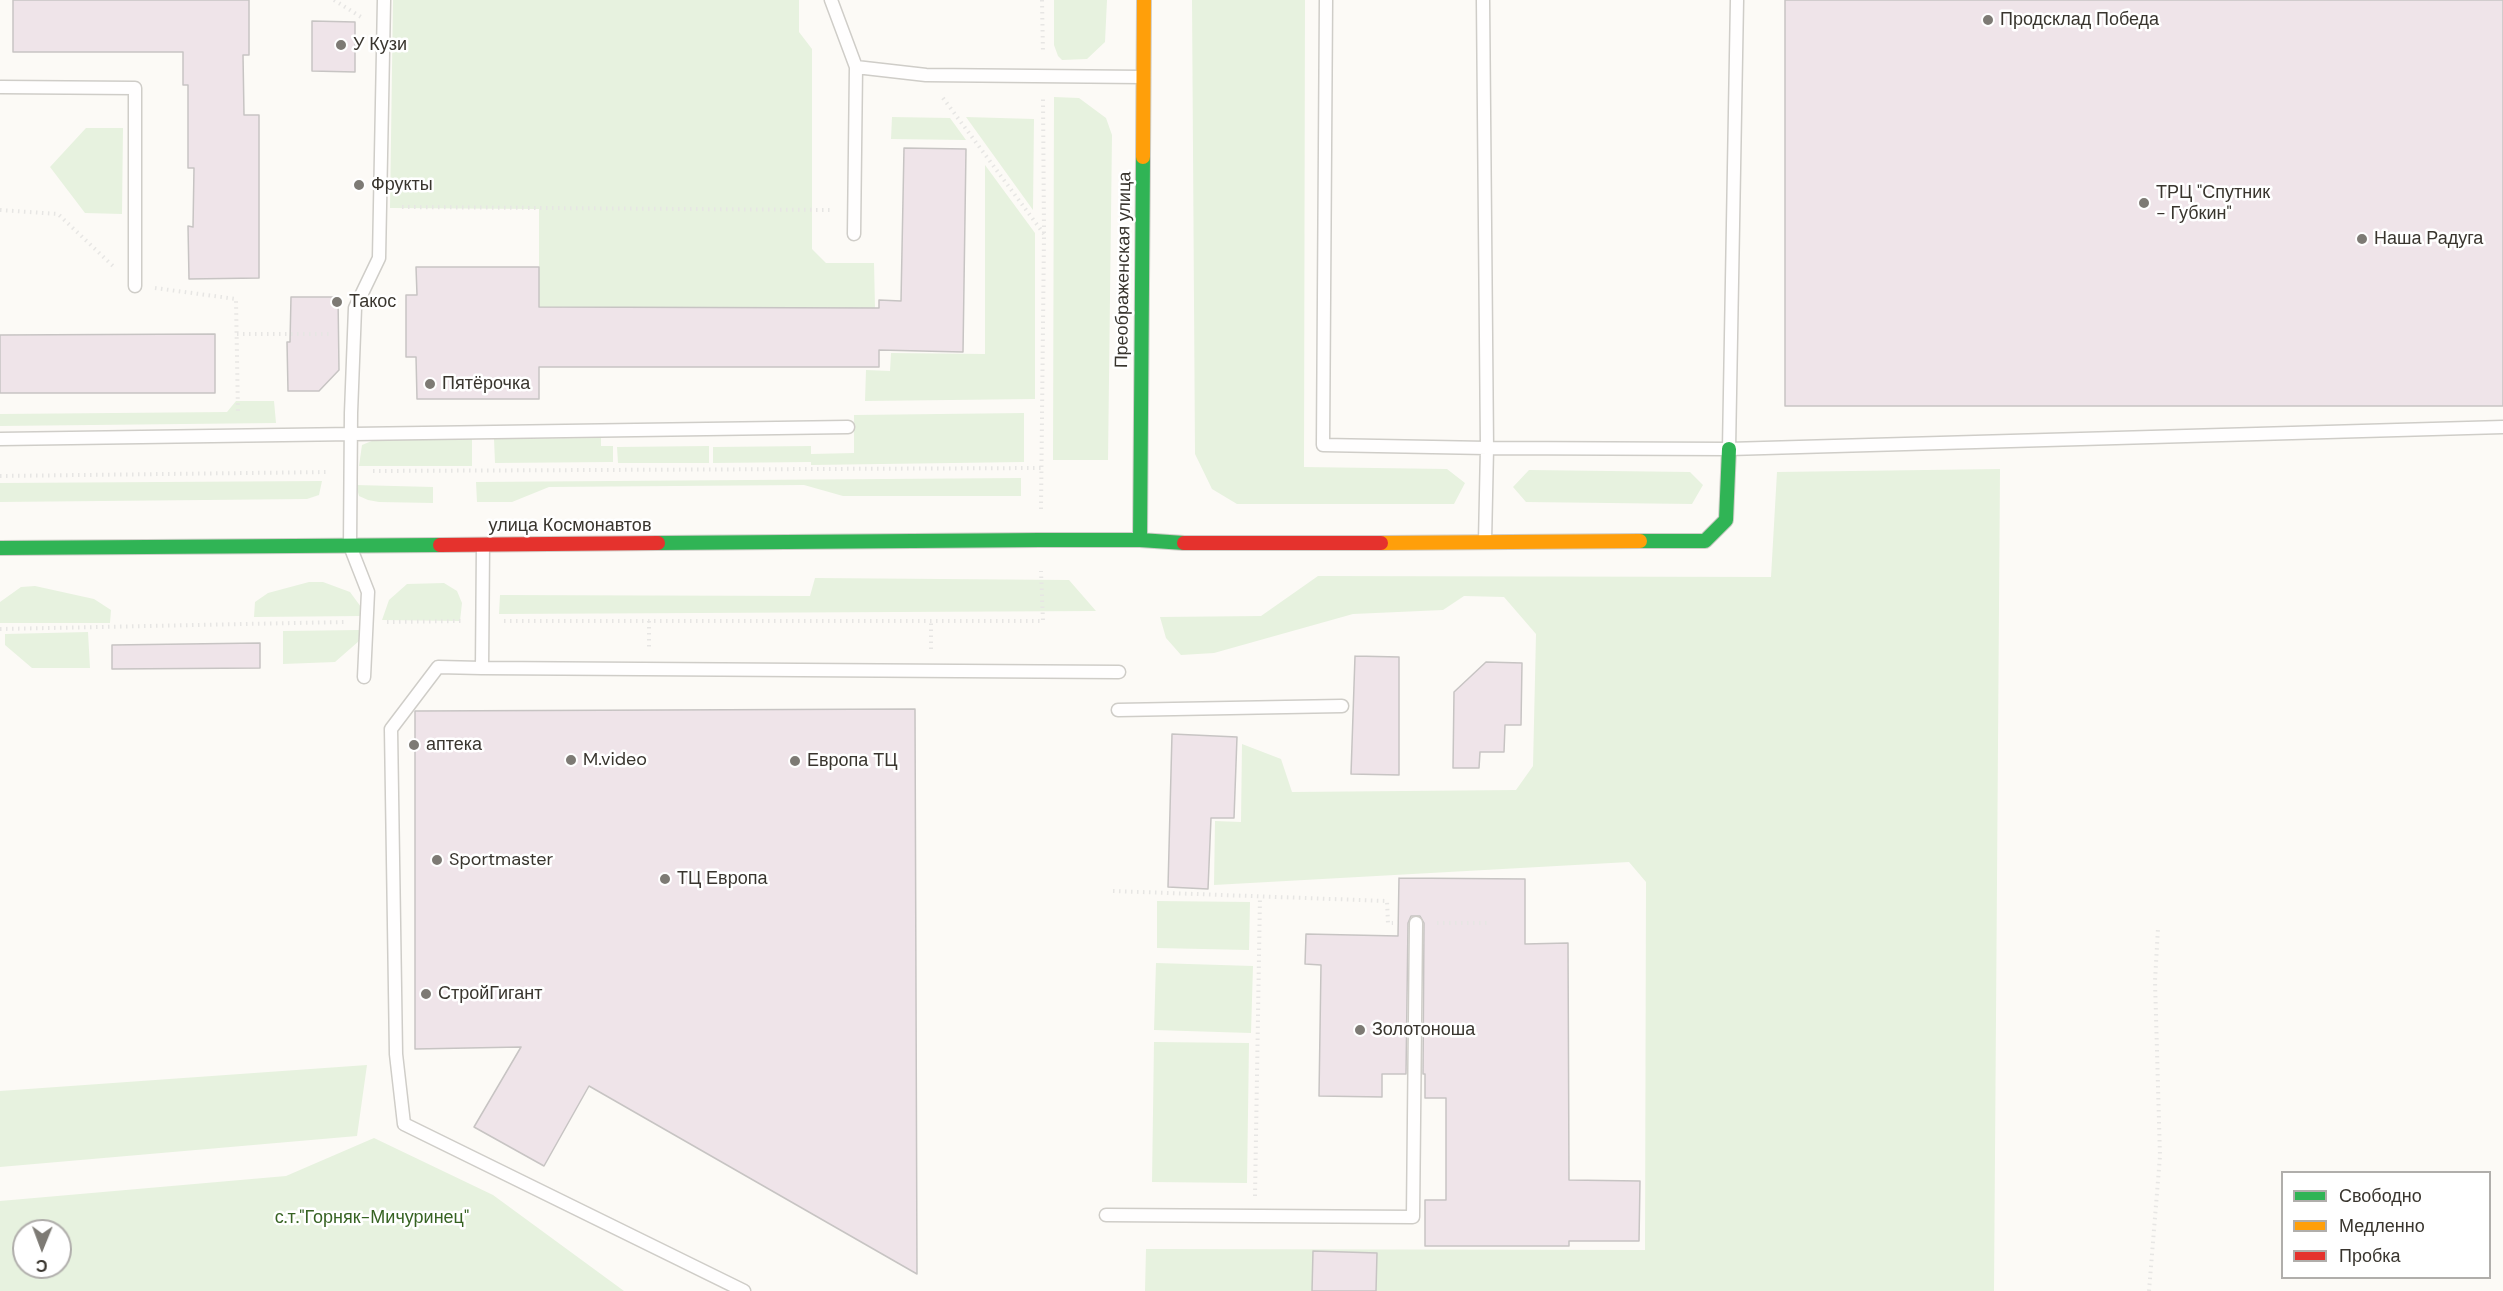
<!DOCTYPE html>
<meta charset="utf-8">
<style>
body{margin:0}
#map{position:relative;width:2503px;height:1291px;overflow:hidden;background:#fcfaf6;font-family:"DM Sans",sans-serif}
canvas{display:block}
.legend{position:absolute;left:2281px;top:1171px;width:210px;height:108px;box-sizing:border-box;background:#fff;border:2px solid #b0aeab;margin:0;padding:8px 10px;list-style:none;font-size:18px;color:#39352e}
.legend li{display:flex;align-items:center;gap:12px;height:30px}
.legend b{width:30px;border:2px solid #b0aeab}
.north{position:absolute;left:12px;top:1219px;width:60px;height:60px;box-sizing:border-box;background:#fff;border:2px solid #b0aeab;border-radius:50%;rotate:181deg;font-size:16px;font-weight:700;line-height:24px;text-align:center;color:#39352e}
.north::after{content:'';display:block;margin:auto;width:21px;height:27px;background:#7d7a74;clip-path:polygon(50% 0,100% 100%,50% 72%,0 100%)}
</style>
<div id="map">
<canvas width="2503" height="1291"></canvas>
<ul class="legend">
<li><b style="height:8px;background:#30b455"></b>Свободно</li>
<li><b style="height:8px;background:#ff9f0a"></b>Медленно</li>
<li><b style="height:8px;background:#e5322d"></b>Пробка</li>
</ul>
<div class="north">С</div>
</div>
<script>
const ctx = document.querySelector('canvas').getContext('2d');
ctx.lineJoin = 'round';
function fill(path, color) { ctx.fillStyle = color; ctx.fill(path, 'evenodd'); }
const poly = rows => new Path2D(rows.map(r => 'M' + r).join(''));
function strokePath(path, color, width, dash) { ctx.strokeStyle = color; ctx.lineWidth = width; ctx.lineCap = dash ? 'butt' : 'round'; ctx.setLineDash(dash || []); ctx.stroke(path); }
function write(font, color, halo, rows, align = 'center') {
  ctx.font = font + ' "DM Sans",sans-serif'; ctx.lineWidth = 5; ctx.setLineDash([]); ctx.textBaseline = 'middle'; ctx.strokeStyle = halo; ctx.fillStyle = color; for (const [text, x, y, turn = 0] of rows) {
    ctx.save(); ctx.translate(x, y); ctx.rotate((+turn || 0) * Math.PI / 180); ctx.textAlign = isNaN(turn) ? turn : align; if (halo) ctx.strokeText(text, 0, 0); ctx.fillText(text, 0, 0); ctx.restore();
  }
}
fill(poly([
 [393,0,799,0,799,32,812,49,812,249,826,263,874,263,875,308,539,307,539,209,390,208],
 [1054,0,1107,0,1105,42,1087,59,1062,60,1058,56,1054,45],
 [1192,0,1305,0,1304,467,1447,469,1465,483,1454,504,1237,504,1212,489,1195,454],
 [1054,97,1079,98,1106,118,1112,135,1108,460,1053,460],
 [892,117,950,118,966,140,891,139],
 [966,117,1034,119,1033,210],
 [86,128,123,128,122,214,85,213,50,167],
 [985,165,1035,233,1035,399,865,401,866,370,890,371,891,353,985,354],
 [236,401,274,401,276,423,0,426,0,414,227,412],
 [1024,413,1024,462,811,465,811,462,713,463,713,447,811,446,811,454,854,453,854,415],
 [601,438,601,446,613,446,613,462,495,463,494,439],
 [472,439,472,466,359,466,362,445,374,440],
 [709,446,709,463,618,463,617,447],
 [2000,469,1994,1291,1145,1291,1146,1249,1645,1250,1646,882,1629,862,1214,885,1215,821,1241,822,1242,744,1281,759,1292,792,1516,790,1533,766,1536,634,1504,597,1464,596,1443,610,1353,614,1214,653,1181,655,1166,638,1160,617,1261,616,1318,576,1771,577,1777,472],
 [1529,470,1690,472,1703,485,1692,504,1526,502,1513,487],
 [1021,478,1021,496,843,496,804,485,549,487,512,502,477,502,476,482],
 [322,481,319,495,307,499,0,502,0,483],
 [356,485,433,487,433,503,379,502,368,500,359,496],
 [815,578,1069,580,1096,611,499,614,500,595,810,596],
 [309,582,323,582,350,592,361,607,362,616,254,617,255,602,268,593],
 [444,583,457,591,462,603,460,621,382,620,389,600,407,584],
 [35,586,94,599,111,610,110,623,0,623,0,602,21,587],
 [359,630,359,641,335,662,283,664,283,631],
 [88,632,90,668,32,668,5,645,5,634],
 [1157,901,1250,902,1249,950,1157,948],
 [1156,963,1253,966,1251,1033,1154,1030],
 [1154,1042,1249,1043,1247,1183,1152,1182],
 [367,1065,357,1136,0,1167,0,1091],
 [374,1138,493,1195,624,1291,0,1291,0,1201,286,1176],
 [24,1231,60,1231,60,1267,24,1267]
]), '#e7f2df');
const building = poly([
 [13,0,249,0,249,55,243,55,244,115,259,115,259,278,189,279,188,226,193,227,194,168,188,168,188,85,183,85,183,52,13,52,13,0],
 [1785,0,2503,0,2503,406,1785,406,1785,0],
 [312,21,355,22,355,72,312,71,312,21],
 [904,148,966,149,963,352,879,350,879,367,539,367,539,399,417,399,416,357,406,357,406,295,417,295,416,267,539,267,539,307,879,308,879,300,901,301,904,148],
 [291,297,338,297,339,370,319,391,288,391,287,342,290,342,291,297],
 [215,334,215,393,0,393,0,335,215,334],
 [260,643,260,668,112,669,112,645,260,643],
 [1355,656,1399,657,1399,775,1351,774,1355,656],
 [1486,662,1522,663,1521,725,1505,725,1504,752,1480,752,1479,768,1453,768,1454,692,1486,662],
 [915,709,917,1274,589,1086,544,1166,474,1127,521,1047,415,1049,415,711,915,709],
 [1172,734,1237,737,1234,818,1211,818,1208,889,1168,887,1172,734],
 [1399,878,1525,879,1525,944,1568,943,1569,1180,1640,1181,1639,1241,1569,1241,1569,1246,1425,1246,1425,1200,1446,1200,1446,1098,1425,1098,1425,1074,1423,1074,1424,923,1420,916,1411,916,1408,923,1406,1074,1382,1074,1382,1097,1319,1096,1321,965,1305,964,1306,934,1398,936,1399,878],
 [1313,1251,1377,1253,1376,1291,1312,1291,1313,1251]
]);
fill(building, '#efe4e9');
strokePath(building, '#c7c4c3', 1.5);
const lane = poly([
 [831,0,856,67,854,234],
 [1326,0,1323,445,1487,448,1729,449,2503,427],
 [1483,0,1487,448,1485,542],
 [856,67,926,75,1143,77],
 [0,87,135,88,135,286],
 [0,439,848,427],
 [1729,449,1737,0],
 [483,545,482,668,1119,672],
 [482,668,438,667,391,729,396,1054,404,1124,744,1291],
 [364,677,368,592,350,546,351,413,355,308,379,258,384,0],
 [1118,710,1342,706],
 [1106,1215,1413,1217,1416,923]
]);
const fast = poly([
 [1140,540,1143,157],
 [1640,541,1705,541,1726,520,1729,449],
 [658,543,1040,540,1140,540,1184,543],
 [0,548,440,545]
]);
const slow = poly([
 [1143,157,1144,0],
 [1381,543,1640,541]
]);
const jam = poly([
 [1184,543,1381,543],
 [440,545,658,543]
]);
strokePath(lane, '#cfcdc8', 15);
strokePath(fast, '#cfcdc8', 16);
strokePath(slow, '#cfcdc8', 16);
strokePath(jam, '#cfcdc8', 16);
strokePath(poly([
 [334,0,361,17],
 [1042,0,1043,53],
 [943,98,1044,234],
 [402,207,832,210],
 [0,210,58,214,113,266],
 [155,288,236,299,238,414],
 [237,334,332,334],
 [373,471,1041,468],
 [0,476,329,472],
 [1041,509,1044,234,1043,97],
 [504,621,1043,621,1041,571],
 [649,621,649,648],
 [387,622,461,621],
 [0,629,344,622],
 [931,649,931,622],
 [1113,891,1387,901,1388,923,1393,923],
 [1437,923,1487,923],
 [1255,1196,1260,896],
 [2149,1291,2160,1156,2155,981,2158,928]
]), '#e7e6e4', 4, [1.5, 4.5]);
strokePath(lane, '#fffefe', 12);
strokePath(fast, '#30b455', 14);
strokePath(slow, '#ff9f0a', 14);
strokePath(jam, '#e5322d', 14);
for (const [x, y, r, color] of [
 [1988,20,6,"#7d7a74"],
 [341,45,6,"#7d7a74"],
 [359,185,6,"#7d7a74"],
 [2144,203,6,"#7d7a74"],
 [2362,239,6,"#7d7a74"],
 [337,302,6,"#7d7a74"],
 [430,384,6,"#7d7a74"],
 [414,745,6,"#7d7a74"],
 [571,760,6,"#7d7a74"],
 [795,761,6,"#7d7a74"],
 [437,860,6,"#7d7a74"],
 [665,879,6,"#7d7a74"],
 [426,994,6,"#7d7a74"],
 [1360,1030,6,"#7d7a74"]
]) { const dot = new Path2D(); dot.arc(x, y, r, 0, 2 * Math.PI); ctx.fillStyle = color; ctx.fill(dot); strokePath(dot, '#fff', 2); }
write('18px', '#39352e', '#fff', [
 ["Продсклад Победа",2000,20],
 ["У Кузи",353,45],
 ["Фрукты",371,185],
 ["ТРЦ \"Спутник",2156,193],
 ["- Губкин\"",2156,214],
 ["Наша Радуга",2374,239],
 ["Такос",349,302],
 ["Пятёрочка",442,384],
 ["аптека",426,745],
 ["M.video",583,760],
 ["Европа ТЦ",807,761],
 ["Sportmaster",449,860],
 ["ТЦ Европа",677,879],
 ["СтройГигант",438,994],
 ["Золотоноша",1372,1030]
], 'left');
write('18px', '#39352e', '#fff', [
 ["Преображенская улица",1124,270,-89],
 ["улица Космонавтов",570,526]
]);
write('18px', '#376323', '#fff', [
 ["с.т.\"Горняк-Мичуринец\"",372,1218]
]);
</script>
